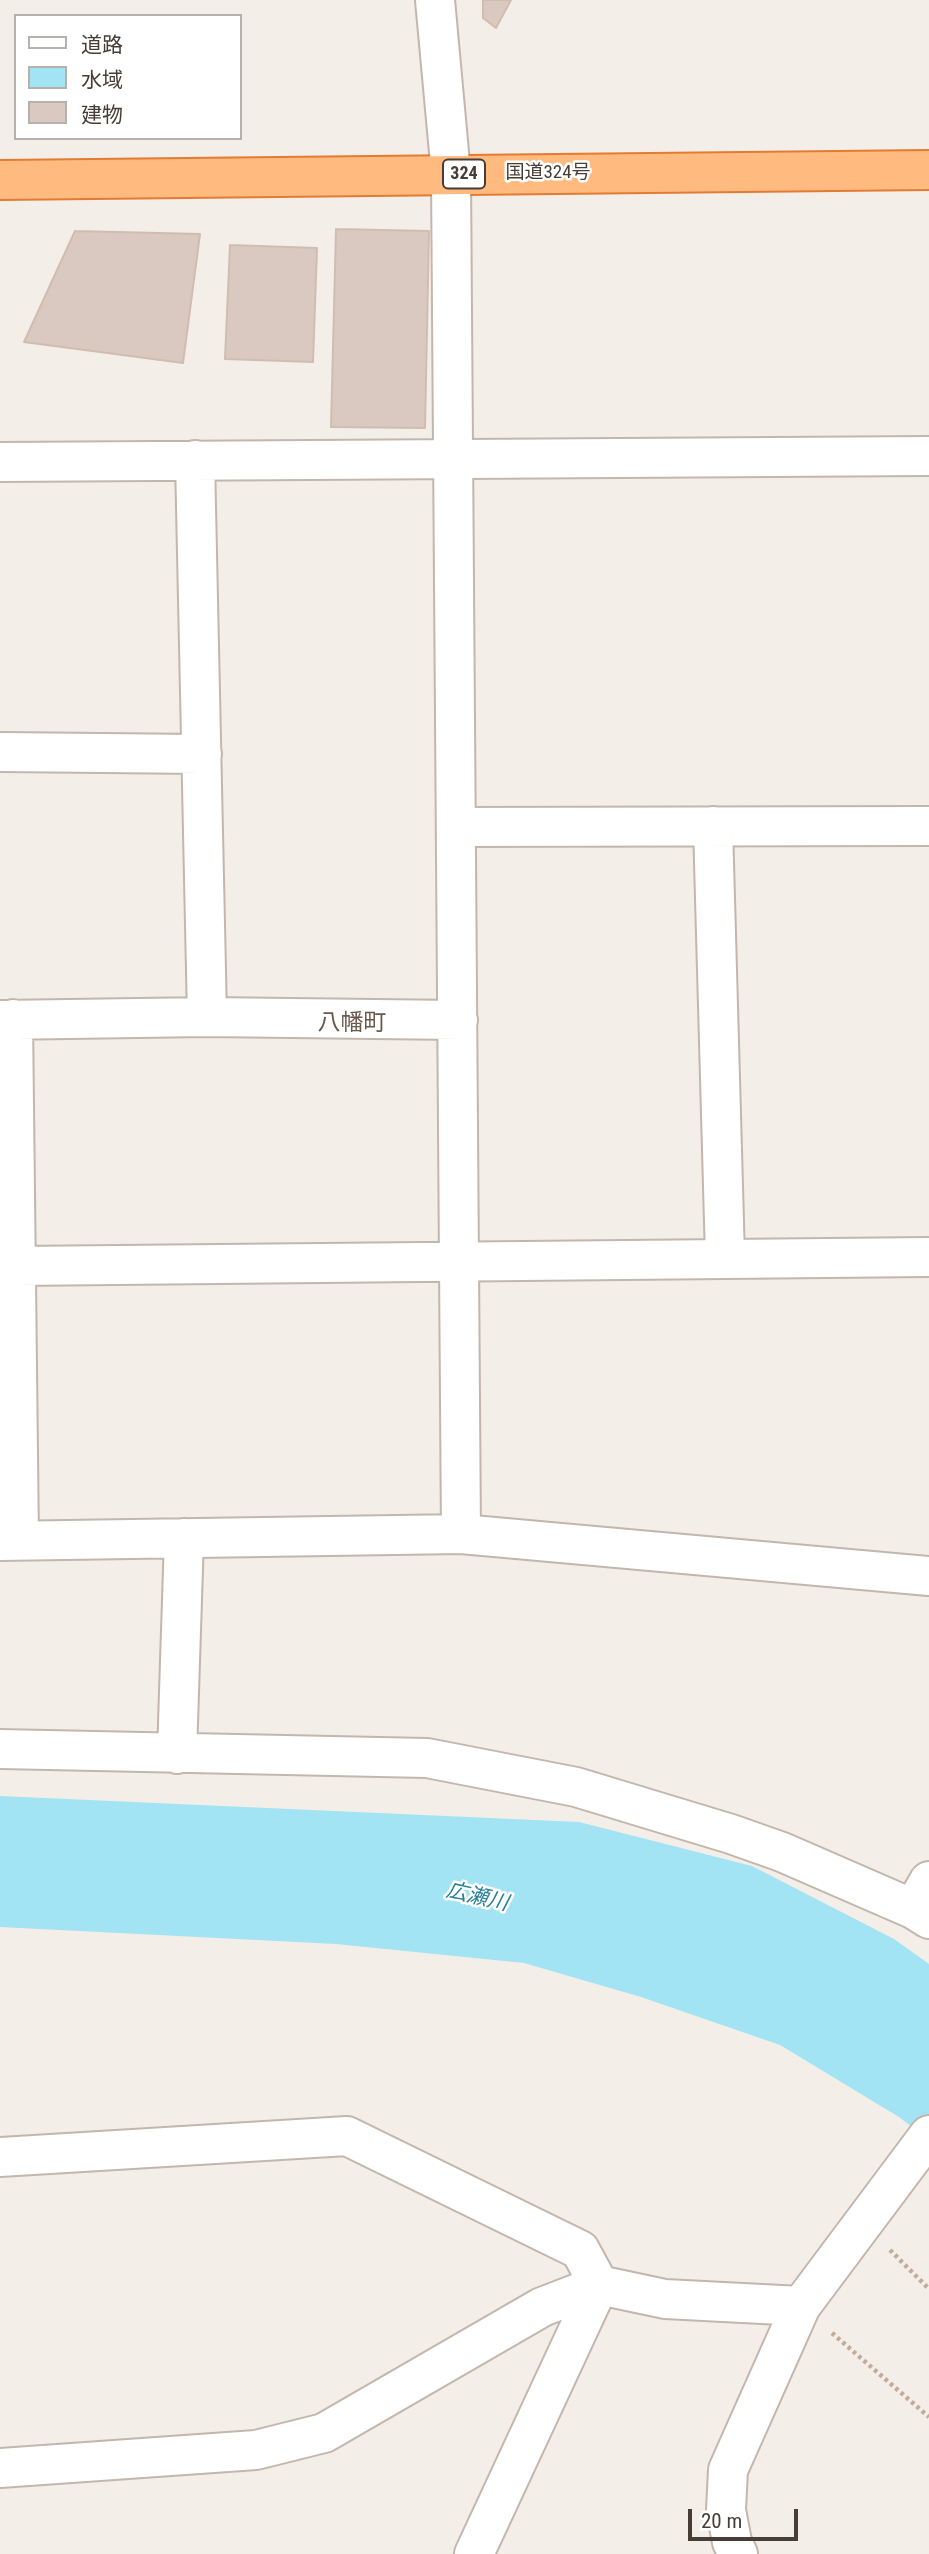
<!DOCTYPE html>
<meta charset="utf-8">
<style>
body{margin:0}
#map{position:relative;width:929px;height:2554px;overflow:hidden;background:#f4eee8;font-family:"Roboto Condensed","Noto Sans JP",sans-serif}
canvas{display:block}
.legend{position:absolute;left:14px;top:14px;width:228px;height:126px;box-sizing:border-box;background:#fff;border:2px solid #b6b1af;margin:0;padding:9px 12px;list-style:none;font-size:21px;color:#483d36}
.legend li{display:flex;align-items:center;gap:14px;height:35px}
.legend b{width:35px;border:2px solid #b6b1af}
.scale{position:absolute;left:688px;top:2509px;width:110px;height:32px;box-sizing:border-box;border:4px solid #483d36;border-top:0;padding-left:9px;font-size:21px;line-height:24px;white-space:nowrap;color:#483d36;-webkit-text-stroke:5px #fff;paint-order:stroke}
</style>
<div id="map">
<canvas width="929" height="2554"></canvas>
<ul class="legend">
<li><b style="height:9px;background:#fff"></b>道路</li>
<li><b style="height:19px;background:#a2e4f3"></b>水域</li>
<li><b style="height:19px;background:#d9c9c0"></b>建物</li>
</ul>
<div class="scale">20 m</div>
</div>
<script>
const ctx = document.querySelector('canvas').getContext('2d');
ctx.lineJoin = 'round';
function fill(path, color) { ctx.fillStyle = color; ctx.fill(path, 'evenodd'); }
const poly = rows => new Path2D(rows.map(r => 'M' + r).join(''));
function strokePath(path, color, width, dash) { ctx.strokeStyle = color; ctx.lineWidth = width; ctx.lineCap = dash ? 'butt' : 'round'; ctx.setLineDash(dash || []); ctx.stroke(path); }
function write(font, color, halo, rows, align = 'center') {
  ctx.font = font + ' "Roboto Condensed","Noto Sans JP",sans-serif'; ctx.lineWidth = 5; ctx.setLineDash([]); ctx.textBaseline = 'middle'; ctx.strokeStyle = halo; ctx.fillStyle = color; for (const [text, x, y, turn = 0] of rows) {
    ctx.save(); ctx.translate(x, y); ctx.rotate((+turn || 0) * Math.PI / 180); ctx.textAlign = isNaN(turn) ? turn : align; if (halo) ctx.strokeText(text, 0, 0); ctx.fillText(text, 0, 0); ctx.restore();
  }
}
fill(poly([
 [0,1796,579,1822,752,1866,894,1939,929,1964,929,2140,899,2117,780,2045,641,1997,524,1963,336,1944,0,1927]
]), '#a2e4f3');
const building = poly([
 [483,0,511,0,496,28,483,18,483,0],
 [336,229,429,231,425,428,331,427,336,229],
 [75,231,200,234,183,363,24,342,75,231],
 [230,245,317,248,313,362,225,359,230,245]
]);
fill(building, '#d9c9c0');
strokePath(building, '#d1bdb0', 2);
const minor = poly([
 [435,0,451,174,461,1534],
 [195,460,207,1017],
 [0,462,929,456],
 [0,752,202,754],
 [713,826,725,1258],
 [456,827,929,826],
 [13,1019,19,1540],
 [0,1020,207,1017,458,1020],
 [16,1266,929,1257],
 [0,1541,461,1534,929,1576],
 [0,1749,427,1758,576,1787,731,1834,782,1852,913,1909,929,1919],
 [177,1754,184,1538],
 [913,1909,929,1881],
 [0,2157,347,2136,580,2250,599,2285],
 [0,2468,256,2450,324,2433,542,2307,599,2285,665,2299,801,2306],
 [474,2554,599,2285],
 [738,2554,732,2542,726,2510,728,2470,801,2306,929,2135]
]);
const trunk = poly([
 [0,180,929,170]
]);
strokePath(minor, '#c3b6ad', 42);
strokePath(trunk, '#e37b33', 42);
strokePath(poly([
 [890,2250,929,2289],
 [832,2333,929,2417]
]), '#c3ab9b', 4.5, [3.5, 3.5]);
strokePath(minor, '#fff', 38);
strokePath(trunk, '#ffba7f', 38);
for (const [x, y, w] of [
 [464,174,42]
]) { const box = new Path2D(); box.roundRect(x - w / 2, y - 14.5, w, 29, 5); ctx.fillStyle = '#fff'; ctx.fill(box); strokePath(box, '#483d36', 2); }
write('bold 18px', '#483d36', null, [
 ["324",464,174]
]);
write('19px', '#483d36', '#fff', [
 ["国道324号",548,173]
]);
write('italic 21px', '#268097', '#fff', [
 ["広瀬川",477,1898,13]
]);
write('23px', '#6b584d', '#fff', [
 ["八幡町",352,1024]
]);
</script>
